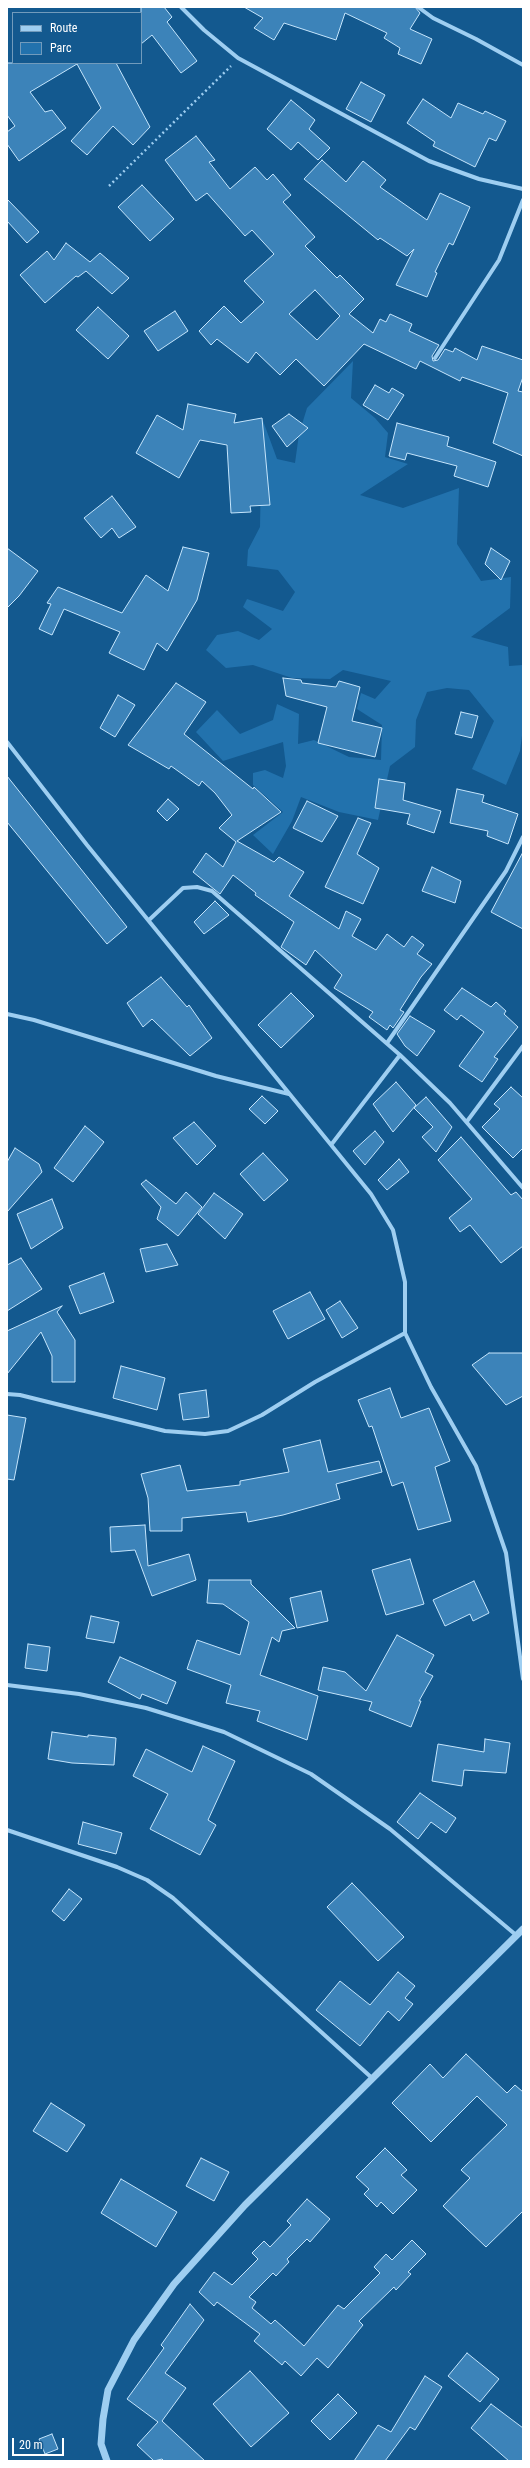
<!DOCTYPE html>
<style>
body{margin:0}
#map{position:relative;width:530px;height:2468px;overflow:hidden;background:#13598f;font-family:"Roboto Condensed",sans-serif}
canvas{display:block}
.frame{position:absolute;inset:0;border:8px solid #fff;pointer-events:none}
.legend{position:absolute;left:12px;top:12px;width:130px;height:52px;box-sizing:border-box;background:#13598f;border:1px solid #719bbc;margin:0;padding:5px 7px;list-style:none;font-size:12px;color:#fff}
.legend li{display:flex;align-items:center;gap:8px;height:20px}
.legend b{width:20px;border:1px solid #719bbc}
.scale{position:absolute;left:12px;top:2438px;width:52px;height:18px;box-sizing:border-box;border:2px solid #fff;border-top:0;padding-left:5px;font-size:12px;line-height:14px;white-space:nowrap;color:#fff;-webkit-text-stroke:3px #13598f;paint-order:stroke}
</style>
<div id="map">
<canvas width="530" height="2468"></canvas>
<div class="frame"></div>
<ul class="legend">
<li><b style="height:5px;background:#9ecef1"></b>Route</li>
<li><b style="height:11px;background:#2272ad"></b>Parc</li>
</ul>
<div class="scale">20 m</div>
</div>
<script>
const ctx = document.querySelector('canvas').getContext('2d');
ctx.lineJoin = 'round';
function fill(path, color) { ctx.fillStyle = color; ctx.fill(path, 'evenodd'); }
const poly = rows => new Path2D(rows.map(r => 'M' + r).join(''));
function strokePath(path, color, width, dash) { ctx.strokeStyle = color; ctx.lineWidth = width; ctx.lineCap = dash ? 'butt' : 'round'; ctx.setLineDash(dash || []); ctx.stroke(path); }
fill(poly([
 [353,361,351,398,375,418,388,433,385,457,408,464,360,495,403,508,459,488,457,544,481,581,511,577,510,608,471,637,508,647,509,666,523,665,523,728,520,751,506,785,472,769,494,721,469,690,447,688,427,692,416,720,415,747,390,766,378,820,339,812,301,797,292,821,273,854,253,835,283,812,253,785,253,773,265,770,283,778,286,766,283,742,223,761,196,732,217,710,240,734,273,720,277,704,299,714,298,744,314,740,349,757,381,760,382,725,357,709,361,693,375,699,391,681,343,670,330,679,292,678,253,665,226,668,206,650,217,635,238,631,259,640,272,629,243,607,247,599,283,611,295,592,278,570,247,566,248,550,260,527,262,418,277,459,295,463,299,434,307,408]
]), '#2272ad');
const building = poly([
 [141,7,164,7,172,17,167,22,197,61,181,73,152,35,141,44,141,7],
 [244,7,415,7,420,13,410,29,432,39,421,64,398,54,400,48,384,38,387,33,345,13,336,40,284,23,274,40,254,28,263,18,244,7],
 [7,63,116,63,150,127,133,145,113,126,87,155,71,141,101,108,77,64,30,92,45,112,52,110,66,128,19,161,7,144,7,132,15,126,7,115,7,63],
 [361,82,385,95,371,122,346,109,361,82],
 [423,99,451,118,458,103,483,114,485,111,506,121,496,141,489,138,475,167,433,146,435,142,407,123,423,99],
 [291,100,315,120,309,129,330,148,318,160,298,142,291,150,267,129,291,100],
 [196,136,215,160,209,162,230,189,255,167,267,180,273,174,291,195,283,202,315,237,305,246,337,278,340,275,364,299,349,314,373,333,380,319,386,322,390,314,412,324,409,331,439,345,432,356,433,361,438,360,445,349,453,352,455,348,477,360,482,346,523,360,523,377,518,391,523,392,523,456,493,443,508,393,462,377,460,381,420,361,416,369,364,344,324,386,296,359,280,375,256,352,248,363,217,339,211,345,199,331,224,306,241,323,264,302,244,281,274,254,252,230,245,236,207,193,196,201,165,160,196,136],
 [315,290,340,316,317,340,289,314,315,290],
 [322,160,346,182,363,161,386,180,380,187,427,220,440,193,470,207,453,245,449,243,435,272,437,273,427,297,396,285,414,249,407,256,380,238,378,240,304,179,322,160],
 [142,185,174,219,150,241,118,207,142,185],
 [7,199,39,232,27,243,7,221,7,199],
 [66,243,90,262,100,253,129,278,112,294,86,271,78,277,76,276,45,303,20,275,47,251,54,260,66,243],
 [98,307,129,336,108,359,76,330,98,307],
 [175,311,188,331,158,351,144,331,175,311],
 [375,385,389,393,392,388,404,395,388,420,363,405,375,385],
 [188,404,236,414,234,423,262,418,270,505,250,506,251,512,231,513,227,445,200,440,179,478,136,453,157,415,183,430,188,404],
 [289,414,308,428,287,447,272,426,289,414],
 [397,423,449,437,447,446,496,462,488,487,454,476,457,466,407,453,405,460,389,456,397,423],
 [112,496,136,527,119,538,112,528,101,538,84,518,112,496],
 [183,547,209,553,197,600,167,651,157,643,144,670,109,653,120,632,64,609,52,635,39,629,51,604,47,603,58,587,122,613,146,575,168,591,183,547],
 [7,548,38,571,19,596,7,608,7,548],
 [491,548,510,561,501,580,485,564,491,548],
 [283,678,301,680,302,683,336,687,339,681,360,687,352,721,382,728,375,757,318,743,327,707,286,696,283,678],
 [176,683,206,702,184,734,253,789,254,787,281,812,237,841,274,862,279,857,304,872,289,896,339,929,346,911,361,919,352,936,376,950,387,934,404,947,412,936,424,945,417,954,432,964,421,977,400,1010,404,1012,393,1028,390,1025,387,1030,369,1017,373,1012,334,988,342,975,315,950,306,965,281,947,294,922,255,895,256,893,233,875,220,894,193,872,206,853,223,867,236,842,219,828,232,815,215,793,202,781,199,786,171,766,169,769,128,745,176,683],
 [118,695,135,705,115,737,100,728,118,695],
 [461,712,478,716,472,738,455,734,461,712],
 [7,776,127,927,107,944,7,822,7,776],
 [379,779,405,783,403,800,441,811,434,833,407,824,410,814,375,808,379,779],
 [457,789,484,795,482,802,518,814,508,844,487,836,488,831,450,823,457,789],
 [168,799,179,809,167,821,157,811,168,799],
 [307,801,338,816,322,842,293,828,307,801],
 [358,818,371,823,357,854,379,868,363,904,325,887,358,818],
 [523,852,523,929,491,912,523,852],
 [432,867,461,881,455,903,422,891,432,867],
 [215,901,229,915,204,934,194,922,215,901],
 [161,977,187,1007,189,1005,212,1038,190,1056,152,1019,143,1027,127,1003,161,977],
 [462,988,491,1007,496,1002,506,1011,504,1014,518,1027,494,1057,498,1059,482,1082,459,1066,484,1032,461,1015,457,1020,444,1010,462,988],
 [291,993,314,1016,281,1048,258,1025,291,993],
 [410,1016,435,1031,417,1056,405,1046,397,1034,410,1016],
 [396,1082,416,1105,393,1132,373,1104,396,1082],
 [511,1087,523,1098,523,1148,513,1158,482,1127,500,1109,494,1104,511,1087],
 [262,1096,278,1111,265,1124,249,1109,262,1096],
 [426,1097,452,1127,436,1152,422,1137,433,1127,414,1108,426,1097],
 [194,1122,216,1146,197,1165,173,1138,194,1122],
 [85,1126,104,1142,73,1182,54,1168,85,1126],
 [375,1131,384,1142,365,1165,353,1151,375,1131],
 [461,1137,511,1195,516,1192,523,1200,523,1246,501,1263,470,1225,460,1232,449,1218,472,1199,438,1160,461,1137],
 [15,1148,39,1164,42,1172,7,1212,7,1162,15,1148],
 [263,1153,288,1180,264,1201,240,1174,263,1153],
 [399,1159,409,1172,387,1190,378,1180,399,1159],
 [146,1180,176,1204,186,1192,202,1207,178,1236,157,1219,161,1207,141,1184,146,1180],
 [214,1193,243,1214,225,1239,198,1214,214,1193],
 [52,1199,63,1228,31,1249,17,1214,52,1199],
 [167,1244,178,1265,146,1272,140,1249,167,1244],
 [21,1258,42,1289,7,1311,7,1265,21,1258],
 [104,1273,114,1302,80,1314,69,1286,104,1273],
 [310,1292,325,1319,288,1339,273,1311,310,1292],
 [340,1301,358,1328,342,1338,326,1310,340,1301],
 [62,1306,57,1312,75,1340,75,1382,52,1382,52,1356,41,1332,7,1374,7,1331,62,1306],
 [489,1353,523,1353,523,1396,506,1405,472,1365,489,1353],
 [121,1366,165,1378,157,1410,113,1398,121,1366],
 [390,1388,401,1418,429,1408,450,1461,435,1467,451,1521,418,1530,403,1482,392,1486,372,1426,369,1427,358,1400,390,1388],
 [206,1390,209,1417,183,1420,179,1394,206,1390],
 [7,1415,26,1418,14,1480,7,1479,7,1415],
 [320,1440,328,1472,379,1461,382,1472,336,1484,340,1499,283,1515,248,1522,246,1512,182,1518,182,1531,150,1531,148,1498,141,1474,180,1465,187,1491,240,1485,240,1481,289,1472,283,1449,320,1440],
 [145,1525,148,1566,189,1554,196,1580,152,1596,135,1550,111,1552,110,1527,145,1525],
 [410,1559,424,1604,386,1615,372,1570,410,1559],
 [209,1580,251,1580,251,1584,295,1628,282,1631,279,1642,272,1637,260,1675,318,1696,307,1740,257,1721,260,1711,226,1703,231,1685,187,1669,197,1640,240,1655,249,1622,223,1604,207,1603,209,1580],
 [474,1581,489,1613,473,1621,470,1614,445,1626,433,1600,474,1581],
 [321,1591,328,1621,297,1628,290,1598,321,1591],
 [91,1616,119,1622,114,1643,86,1638,91,1616],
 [397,1635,434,1655,425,1672,433,1676,419,1701,421,1701,411,1727,369,1710,372,1702,318,1690,323,1667,345,1672,366,1691,397,1635],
 [28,1644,50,1647,47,1671,25,1668,28,1644],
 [120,1657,176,1682,167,1704,142,1694,140,1699,108,1682,120,1657],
 [52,1732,88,1737,88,1735,116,1738,114,1765,72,1763,48,1759,52,1732],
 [485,1739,510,1743,506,1773,464,1770,462,1786,432,1781,438,1744,484,1752,485,1739],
 [203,1746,235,1761,208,1820,216,1825,200,1855,150,1829,168,1794,133,1776,146,1749,192,1772,203,1746],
 [420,1793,456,1818,446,1833,431,1822,418,1839,397,1822,420,1793],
 [83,1822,122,1833,116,1854,78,1844,83,1822],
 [352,1883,404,1937,378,1961,327,1907,352,1883],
 [69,1889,82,1899,64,1921,52,1911,69,1889],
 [398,1972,415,1986,405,1998,413,2004,399,2021,388,2011,360,2046,316,2010,340,1981,370,2005,398,1972],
 [466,2054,507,2093,515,2085,523,2092,523,2211,486,2247,443,2206,470,2178,461,2170,507,2125,477,2096,431,2142,392,2103,430,2064,443,2078,466,2054],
 [51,2103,85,2125,67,2152,33,2131,51,2103],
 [385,2148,407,2170,401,2175,417,2190,393,2214,381,2202,377,2207,364,2194,369,2189,356,2177,385,2148],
 [201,2158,229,2172,214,2201,186,2186,201,2158],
 [121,2179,177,2212,156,2247,101,2213,121,2179],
 [307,2199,330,2219,310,2242,307,2239,287,2259,289,2262,276,2276,273,2273,249,2297,256,2302,252,2308,271,2324,275,2320,304,2346,338,2305,344,2309,380,2273,374,2267,386,2254,392,2260,412,2240,426,2254,408,2272,411,2274,396,2290,394,2287,359,2321,363,2325,328,2368,317,2358,301,2376,285,2361,282,2365,254,2341,260,2334,217,2302,214,2306,199,2292,214,2272,232,2285,258,2259,252,2253,264,2241,270,2247,291,2225,287,2221,307,2199],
 [190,2304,204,2320,165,2373,186,2388,162,2421,205,2461,164,2461,162,2459,154,2461,137,2445,158,2422,127,2399,164,2348,161,2345,190,2304],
 [467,2353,499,2379,480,2402,448,2376,467,2353],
 [250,2371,289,2413,251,2447,213,2404,250,2371],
 [425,2376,442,2387,415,2430,410,2427,385,2461,354,2461,378,2425,391,2432,425,2376],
 [338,2394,357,2413,330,2440,311,2421,338,2394],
 [491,2404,523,2428,523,2461,509,2461,471,2428,491,2404],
 [52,2434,58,2449,45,2454,39,2439,52,2434]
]);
fill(building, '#3c83b9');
strokePath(building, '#c5e5fc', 1);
strokePath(poly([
 [109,186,231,66]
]), '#9ecef1', 2.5, [2, 3]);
strokePath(poly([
 [181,7,204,30,238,58,429,161,479,179,523,189],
 [418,7,433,18,476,39,523,65],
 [435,358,499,260,523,200],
 [7,742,87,845,371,1194,393,1230,405,1282,405,1333,431,1387,476,1466,506,1553,523,1679],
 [149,920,183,888,197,887,212,891,400,1055,450,1103,523,1188],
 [7,1014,34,1020,216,1076,289,1094],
 [387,1043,506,871,523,837],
 [468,1120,523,1046],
 [331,1145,400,1055],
 [7,1394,20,1395,165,1431,205,1434,228,1431,262,1415,315,1382,405,1333],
 [7,1685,79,1694,146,1708,224,1732,311,1774,390,1829,516,1935],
 [7,1830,117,1867,147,1880,173,1898,372,2078]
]), '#9ecef1', 4);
strokePath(poly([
 [107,2461,101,2444,103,2419,108,2390,134,2340,174,2284,245,2205,523,1929]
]), '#9ecef1', 7);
</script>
